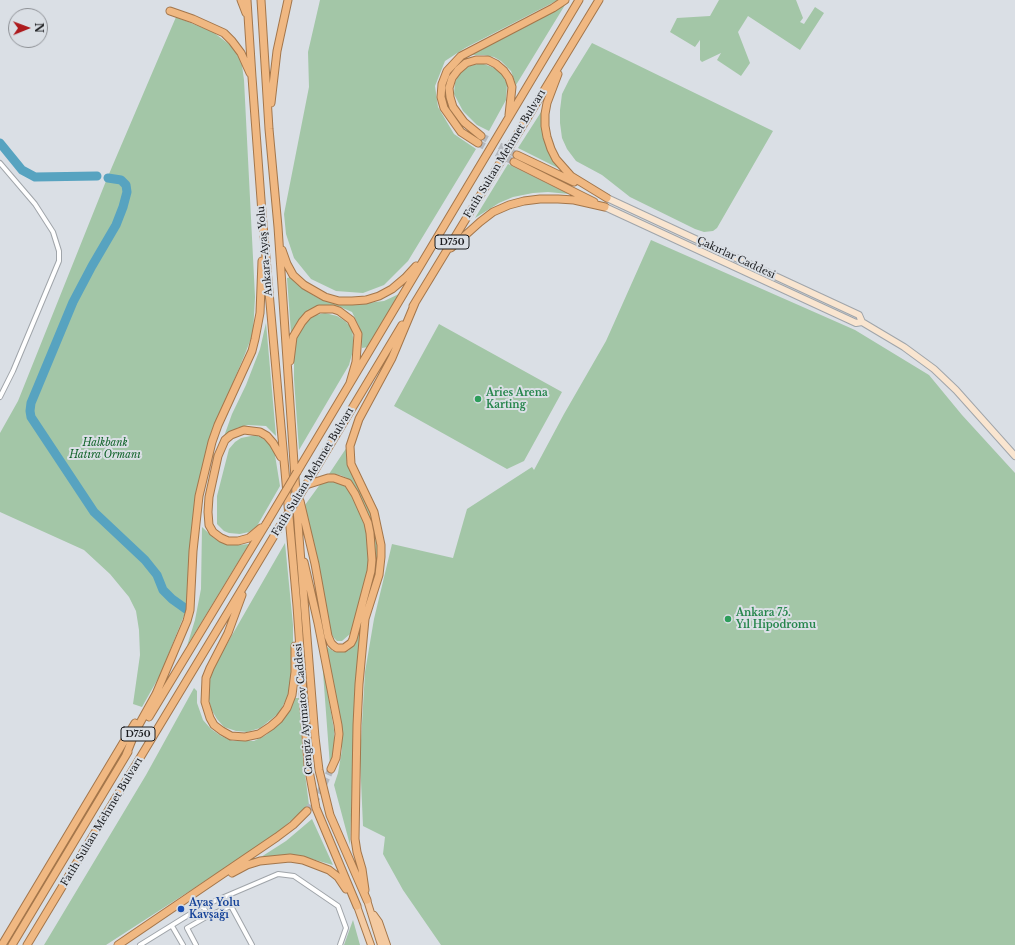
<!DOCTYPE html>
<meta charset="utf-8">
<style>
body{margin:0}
#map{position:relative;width:1015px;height:945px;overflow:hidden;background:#dadfe5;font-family:"Libre Baskerville",serif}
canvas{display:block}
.north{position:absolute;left:8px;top:8px;width:40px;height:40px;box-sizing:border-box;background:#dadfe5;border:1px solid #8e9196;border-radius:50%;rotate:89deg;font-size:11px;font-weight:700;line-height:16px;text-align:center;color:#1b1c1f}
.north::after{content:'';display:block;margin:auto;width:14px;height:18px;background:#ad1b1e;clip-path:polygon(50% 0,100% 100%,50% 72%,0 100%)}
</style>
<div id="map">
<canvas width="1015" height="945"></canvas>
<div class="north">N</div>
</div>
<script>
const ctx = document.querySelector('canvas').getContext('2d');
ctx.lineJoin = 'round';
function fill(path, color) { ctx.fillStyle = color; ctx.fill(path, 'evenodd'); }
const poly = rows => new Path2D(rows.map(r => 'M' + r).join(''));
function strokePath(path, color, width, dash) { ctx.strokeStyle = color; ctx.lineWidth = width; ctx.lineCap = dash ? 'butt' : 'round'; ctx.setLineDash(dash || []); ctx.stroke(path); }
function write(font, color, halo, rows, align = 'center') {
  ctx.font = font + ' "Libre Baskerville",serif'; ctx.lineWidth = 4; ctx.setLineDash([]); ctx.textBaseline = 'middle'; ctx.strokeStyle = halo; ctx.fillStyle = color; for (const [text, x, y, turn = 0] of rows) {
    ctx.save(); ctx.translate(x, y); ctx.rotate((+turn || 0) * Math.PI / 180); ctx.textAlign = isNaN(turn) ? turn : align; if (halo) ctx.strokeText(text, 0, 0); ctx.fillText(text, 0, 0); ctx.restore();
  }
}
fill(poly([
 [320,0,558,0,465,48,445,61,435,86,438,107,454,134,476,149,408,261,384,285,363,293,336,291,311,279,294,258,286,234,284,214,309,87,308,52],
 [719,0,796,0,803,18,800,22,804,24,815,7,824,13,800,50,748,16,738,32,750,63,741,76,717,60,721,53,702,62,700,60,700,40,695,47,670,32,677,18,710,16],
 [565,5,516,85,511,71,501,61,494,57,484,55,470,55],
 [176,17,213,32,234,48,242,65,244,80,255,297,253,333,245,354,216,423,204,465,185,613,160,675,142,707,133,704,140,655,139,630,136,611,129,597,110,574,84,550,0,512,0,433,18,401,106,181],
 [592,43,773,131,717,228,713,231,704,232,695,229,630,197,602,175,576,161,567,149,562,138,560,123,560,110,562,94,569,80],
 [481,63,500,70,507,84,506,100,489,131,477,125,463,111,454,94,455,82,462,70,470,66],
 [543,109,543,126,564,171,518,148],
 [508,164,569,194,548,192,533,193,513,197,499,203,475,218],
 [651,240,855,330,929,375,962,415,1015,473,1015,945,441,945,403,890,383,854,385,837,363,826,360,758,365,672,374,619,392,544,453,558,467,509,532,467,534,470,564,414,606,341],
 [291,277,303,289,318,298,331,301,359,304,384,301,399,294,368,347,362,348,359,326,352,312,338,306,322,306,309,310,291,333,287,278],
 [325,313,337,316,345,321,352,328,354,347,349,365,299,450,294,379,294,348,296,338,301,328,308,320,316,315],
 [266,323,276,436,266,426,248,425,237,428,222,442,232,414,246,385,260,349],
 [439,324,562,392,524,461,507,469,394,406],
 [256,435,265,440,274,449,280,486,257,526,249,532,240,534,229,533,224,531,217,524,217,496,229,449,235,442,241,438],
 [347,447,347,462,374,521,377,542,378,559,355,700,350,845,334,785,338,773,342,750,341,728,326,646,333,651,341,652,348,651,354,644,374,547,352,483,347,478,340,475,329,474],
 [330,481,343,483,351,493,361,515,367,533,369,552,369,568,353,626,350,634,342,641,337,641,334,638,331,633,305,505,321,483],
 [202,527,214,538,225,544,239,545,249,544,187,646,195,620,201,589],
 [285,543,293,625,293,665,289,694,279,713,260,728,247,732,236,731,224,727,217,719,211,709,208,693,211,674,216,663],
 [322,659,334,730,334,749,330,766],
 [194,688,197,691,197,703,203,720,211,729,221,736,233,741,254,741,266,735,284,719,295,698,299,698,303,758,309,805,270,839,106,945,44,945,146,775],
 [312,819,333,865,308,858,285,855,261,857,286,841],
 [353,920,360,945,344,945]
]), '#a3c6a7');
strokePath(poly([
 [0,143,22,170,35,177,97,176],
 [108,178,121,180,126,185,127,192,123,207,116,225,92,266,73,302,31,403,30,411,31,417,94,512,145,560,157,575,163,590,172,599,186,609]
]), '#57a3c0', 9);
strokePath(poly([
 [481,136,517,155],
 [478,143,514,162],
 [307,811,318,796,331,769]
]), '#b4b8bd', 7, [7, 3.5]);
const minor = poly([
 [0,163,35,204,53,232,59,251,59,261,13,371,0,397],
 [203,906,208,916],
 [172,926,183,945],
 [140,945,203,906,278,874,294,876,338,906,346,928,340,945],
 [196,945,187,928,208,916,231,906,252,945]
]);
const secondary = poly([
 [605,207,856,323,862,322,859,315,607,198],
 [862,322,904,347,934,369,956,390,1015,456]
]);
const primary = poly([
 [367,900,381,945],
 [357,906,371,945],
 [374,915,379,922,387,945]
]);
const trunk = poly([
 [241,0,246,13],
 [247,0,252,77,262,213,297,606,308,765,316,808,357,906],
 [261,0,269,129,278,227,299,537,315,737,319,770,330,815,367,900],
 [170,11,193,19,224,33,232,41,241,53,250,73],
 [558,74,547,103,545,114,545,126,547,137,551,149,556,159,571,176,607,198],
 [271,103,277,51,288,0],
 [481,136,464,122,453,107,450,97,449,88,452,78,458,70,466,63,476,60,488,60,496,64,504,71,509,78,512,87,509,115],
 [478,143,461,132,444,108,441,97,442,84,447,71,461,56,553,8,565,0],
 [517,155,574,182],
 [514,162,594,202],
 [451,248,480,222,493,212,509,205,524,201,540,199,558,199,574,200,605,207],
 [282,250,287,264,293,275,304,285,325,297,339,301,352,301,366,300,379,296,392,289,405,278,416,266],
 [413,306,599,0],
 [290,361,293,337,302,322,308,315,319,309,333,309,339,311,351,320,358,334,356,362,350,383],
 [297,472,579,0],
 [306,485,402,325],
 [300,501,315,564,328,636,331,643,334,646,337,648,344,648,351,643,353,639,371,571,372,560,370,533,368,523,355,494,348,483,334,478,328,478,306,485],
 [261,528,249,538,238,541,228,541,221,538,213,532,209,525,208,512,209,497,218,456,225,440,231,435,244,430,260,432,267,436,273,443,281,457],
 [304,562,318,623,338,725,339,734,336,758,331,769],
 [242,595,228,633,210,668,206,678,205,702,210,718,214,725,222,731,231,736,245,737,259,734,271,726,279,719,287,708,292,695,295,672,295,646],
 [149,717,266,524],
 [126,755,136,730,156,694,187,621,190,610,193,551,199,496,212,442,218,425,252,351,255,339,260,313,262,261],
 [232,873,247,865,260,861,290,858,303,860,329,870,338,877,346,889],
 [365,890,362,869,357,852,355,839,357,725,359,684,365,619,379,575,381,557,381,545,374,512,351,464,350,446,359,419,392,358,415,303],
 [2,945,135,723],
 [12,945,128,752],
 [27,945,277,531],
 [118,945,277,837,293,825,307,811]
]);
strokePath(minor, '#a0a5aa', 6);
strokePath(secondary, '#a0a5aa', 8);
strokePath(primary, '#a3764b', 8);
strokePath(trunk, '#a3764b', 9);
strokePath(minor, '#fff', 4);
strokePath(secondary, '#f9e5d0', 6);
strokePath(primary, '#f4caa1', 6);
strokePath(trunk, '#f0b882', 7);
const trunkBridge = poly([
 [266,524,297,472],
 [277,531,306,485]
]);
strokePath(trunkBridge, '#a3764b', 9, []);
strokePath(trunkBridge, '#f0b882', 7);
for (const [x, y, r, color] of [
 [478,399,4,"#2e9e5b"],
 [728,619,4,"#2e9e5b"],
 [181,909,4,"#1a4fb4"]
]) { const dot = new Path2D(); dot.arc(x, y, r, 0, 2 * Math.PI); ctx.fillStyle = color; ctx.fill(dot); strokePath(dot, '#dadfe5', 1.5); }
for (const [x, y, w] of [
 [452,242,34],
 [138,734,34]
]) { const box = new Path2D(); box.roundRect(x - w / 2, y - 7, w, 14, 3); ctx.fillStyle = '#dadfe5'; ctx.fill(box); strokePath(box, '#1b1c1f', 1); }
write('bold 9px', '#1b1c1f', null, [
 ["D750",452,242],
 ["D750",138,734]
]);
write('10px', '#1b1c1f', '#dadfe5', [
 ["Fatih Sultan Mehmet Bulvarı",505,154,-59],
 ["Ankara-Ayaş Yolu",265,251,-95],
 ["Çakırlar Caddesi",736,258,25],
 ["Fatih Sultan Mehmet Bulvarı",313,472,-59],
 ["Cengiz Aytmatov Caddesi",304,709,-95],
 ["Fatih Sultan Mehmet Bulvarı",102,822,-59]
]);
write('bold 10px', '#27864d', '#dadfe5', [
 ["Aries Arena",486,393],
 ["Karting",486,405],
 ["Ankara 75.",736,613],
 ["Yıl Hipodromu",736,625]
], 'left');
write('italic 10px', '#106229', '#dadfe5', [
 ["Halkbank",105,443],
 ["Hatıra Ormanı",105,455]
]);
write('bold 10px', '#164399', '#dadfe5', [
 ["Ayaş Yolu",189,903],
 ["Kavşağı",189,915]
], 'left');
</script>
